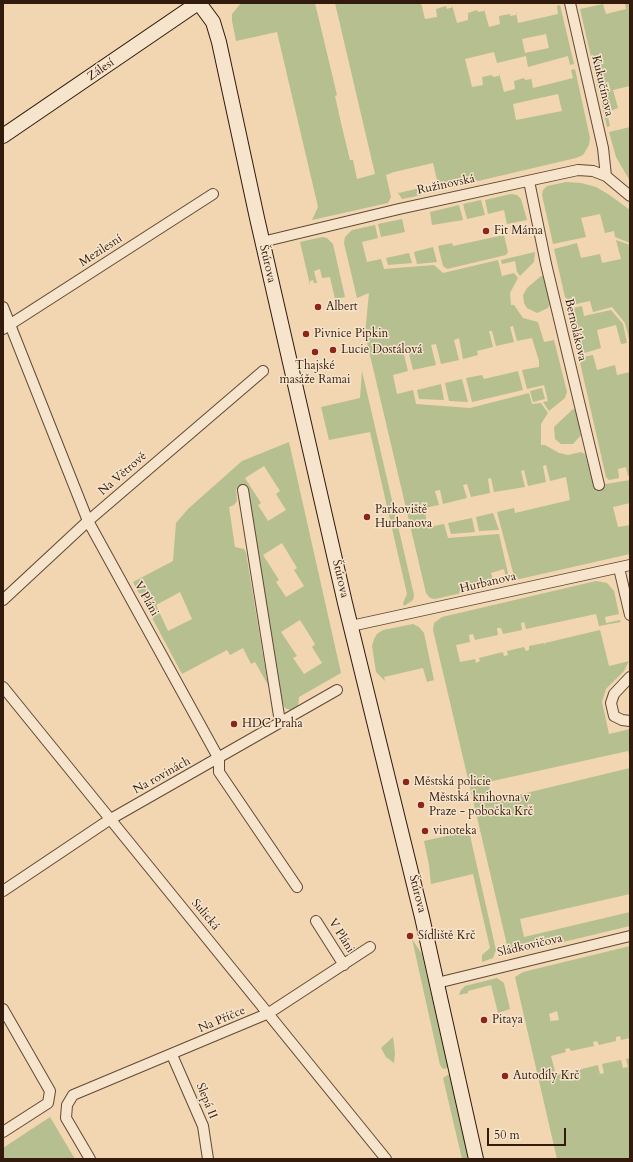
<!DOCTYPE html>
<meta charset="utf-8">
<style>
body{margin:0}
#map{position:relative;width:633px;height:1162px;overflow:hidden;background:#f1d6b1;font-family:Cardo,serif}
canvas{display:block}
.frame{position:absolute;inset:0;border:4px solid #321a0c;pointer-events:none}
.scale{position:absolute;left:487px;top:1128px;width:79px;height:18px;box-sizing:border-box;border:2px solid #321a0c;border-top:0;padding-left:5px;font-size:12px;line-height:14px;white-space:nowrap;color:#321a0c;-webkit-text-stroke:3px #f6e4cc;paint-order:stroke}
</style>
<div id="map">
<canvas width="633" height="1162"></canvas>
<div class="frame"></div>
<div class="scale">50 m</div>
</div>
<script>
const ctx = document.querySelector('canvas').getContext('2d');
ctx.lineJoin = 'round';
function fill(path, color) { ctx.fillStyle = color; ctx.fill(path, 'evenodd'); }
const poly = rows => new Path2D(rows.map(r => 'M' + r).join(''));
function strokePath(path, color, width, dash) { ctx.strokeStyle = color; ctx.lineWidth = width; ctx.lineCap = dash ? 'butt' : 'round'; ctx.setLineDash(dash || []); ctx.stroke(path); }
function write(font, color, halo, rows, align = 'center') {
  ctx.font = font + ' Cardo,serif'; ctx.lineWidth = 3; ctx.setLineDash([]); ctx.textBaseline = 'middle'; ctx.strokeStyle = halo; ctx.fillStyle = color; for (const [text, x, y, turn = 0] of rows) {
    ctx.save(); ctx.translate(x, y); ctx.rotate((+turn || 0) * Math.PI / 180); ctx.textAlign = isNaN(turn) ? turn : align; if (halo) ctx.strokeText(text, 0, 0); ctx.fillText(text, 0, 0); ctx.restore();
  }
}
fill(poly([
 [241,3,315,3,337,95,335,96,341,123,350,160,353,160,357,179,375,174,335,3,421,3,425,19,437,17,436,9,446,6,447,9,453,7,452,5,457,23,468,20,468,13,477,10,478,12,484,11,484,9,489,27,500,24,499,16,510,14,510,16,516,15,516,12,518,23,558,14,557,6,560,5,574,64,570,65,568,56,528,67,526,56,497,63,494,52,465,59,472,87,483,85,482,77,492,75,493,77,499,76,499,73,504,92,515,89,514,81,524,78,525,80,531,79,531,77,533,88,573,78,571,70,575,69,590,138,589,145,583,155,576,158,427,193,426,186,438,184,433,163,394,172,386,175,391,197,388,203,312,220,318,207,277,32,236,41,232,21,232,14],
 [546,34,549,48,525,53,522,39],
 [558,94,562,111,516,120,513,104],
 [625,3,630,3,630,86,613,90,618,108,607,112,610,126,607,127,580,9,603,4,606,14,626,9],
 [630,127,630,181,616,157,609,132],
 [566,182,581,183,596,187,608,194,630,210,630,243,615,237,614,231,605,233,600,214,581,218,586,237,553,244,542,195,543,190,547,186],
 [420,188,422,195,402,199,397,191,399,193],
 [511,194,517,195,521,199,527,220,507,224,504,210,488,214,485,200],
 [481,200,485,215,467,219,463,204],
 [459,205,463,220,432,225,430,212],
 [402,219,405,232,381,237,378,224],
 [375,225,378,238,362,242,367,262,381,259,384,269,434,265,443,273,498,260,502,276,514,273,518,278,510,293,511,305,514,305,523,318,538,322,544,342,554,340,567,392,565,398,549,411,543,402,548,401,544,385,527,389,522,370,539,367,539,361,532,338,517,341,513,326,510,327,514,342,496,346,492,331,489,331,493,347,477,351,478,355,463,359,459,338,454,340,459,360,441,364,436,344,431,345,436,365,413,370,408,350,403,351,408,371,393,375,397,394,413,390,416,404,470,408,529,393,532,404,541,403,548,413,541,424,541,445,545,445,559,453,568,455,581,452,585,454,594,486,630,480,630,503,613,507,618,527,630,525,630,554,515,580,497,512,514,508,515,513,570,500,566,477,550,481,546,465,543,466,546,482,528,486,524,470,521,471,525,487,494,492,491,478,488,479,490,493,471,497,467,484,463,485,467,498,443,504,440,490,435,491,439,505,424,508,428,527,444,524,448,538,499,534,510,582,507,583,504,569,491,573,493,579,504,577,505,583,435,599,430,598,426,593,365,334,369,293,357,298,344,243,345,237,352,230],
 [504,235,508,252,506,255,447,269,443,266,438,246,452,243,453,246],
 [322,237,327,238,333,244,345,297,335,299,330,277,322,278,320,269,314,271,317,283,314,283,313,280,310,281,310,285,300,242],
 [616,240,630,245,630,343,625,323,612,307,593,312,590,301,567,306,554,249,577,243,581,258,600,254,602,263,621,259],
 [433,247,437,262,417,264,414,252],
 [535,252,534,262,520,276,517,272,515,261,502,264,501,260],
 [409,253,412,263,388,265,386,258],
 [541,276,544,276,551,302,548,308,537,313,527,308,524,303,523,295,527,288],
 [582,306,584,316,611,310,623,324,627,343,621,344,616,325,597,330,601,348,578,355,568,309],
 [593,355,597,370,615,365,617,375,630,372,630,475,628,476,626,467,618,469,619,478,609,480,606,477,579,358],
 [362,371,414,595,413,600,404,606,403,603,407,594,370,432,329,440,321,407,360,398],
 [518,371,523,390,472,402,466,378,482,375,484,379],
 [462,379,468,402,449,401,445,383],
 [441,384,444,400,419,399,417,390],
 [542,388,545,399,533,402,530,391],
 [573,409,577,410,581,435,573,444,561,444,555,439,554,427],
 [289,442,341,673,299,697,298,706,290,710,285,708,281,700,246,488,236,489,237,501,234,505,229,507,235,547,244,549,246,553,268,685,255,662,251,664,243,648,230,655,227,650,182,674,133,582,173,561,176,523,188,509,242,461],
 [264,466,280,491,276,494,286,510,268,521,258,505,261,503,245,478],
 [282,543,297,568,294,570,304,586,286,597,276,582,279,580,263,555],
 [180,592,192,619,168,631,156,605],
 [300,620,315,644,312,647,322,663,304,674,293,658,297,656,281,632],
 [493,513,499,530,479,531,476,517],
 [472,518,475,532,451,534,448,523],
 [596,581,607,583,614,591,619,614,605,617,606,623,620,620,621,622,599,626,596,614,526,629,524,622,521,623,522,630,503,634,501,628,497,628,498,635,475,640,473,634,469,635,470,642,456,645,460,662,475,659,476,663,480,661,479,658,503,652,504,656,508,655,507,651,524,647,526,651,529,650,529,646,544,643,545,645,545,643,600,630,609,666,629,661,624,671,606,689,602,702,609,734,630,729,630,758,628,751,488,782,493,801,630,768,630,894,520,919,524,937,630,912,630,926,513,954,507,945,433,630,434,623,442,617],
 [413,624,419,627,424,633,434,680,427,682,423,668,384,677,385,681,376,672,372,646,374,639,377,634,383,630],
 [469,831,496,950,493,958,482,962,482,955,490,948,473,874,431,884,429,865,424,841],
 [412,939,422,954,448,1068,443,1069,440,1065],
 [630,946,630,1038,621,1040,620,1036,616,1037,616,1041,599,1045,597,1041,593,1042,594,1046,571,1051,569,1048,565,1049,566,1052,551,1056,556,1075,570,1072,572,1080,576,1079,574,1071,598,1065,600,1074,604,1073,602,1064,621,1060,623,1068,628,1067,626,1059,630,1058,630,1159,557,1159,515,977,523,972],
 [557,1011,559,1020,551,1021,551,1023,549,1014],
 [497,978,504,983,510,1009,498,1013,491,985,468,991,468,993,459,995,461,990,465,986],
 [393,1037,395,1053,394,1063,386,1057,381,1048],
 [449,1074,469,1159,462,1159,443,1078],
 [50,1117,75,1159,3,1159,3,1148]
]), '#b5bf8f');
const street = poly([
 [570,3,603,148,606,176],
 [529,181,546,264,599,485],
 [262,242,399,209,578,170,593,171,606,176,630,196],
 [3,307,88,521,219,759,219,772,297,887],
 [3,329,213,194],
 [243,490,280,722],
 [619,568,630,615],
 [3,600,88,521,263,371],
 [351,626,630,565],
 [630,677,614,694,611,703,614,716,622,720,630,721],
 [3,687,386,1159],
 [3,891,109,820,337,690],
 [316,921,344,965],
 [437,983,630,936],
 [3,1009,50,1091,48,1103,3,1132],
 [172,1055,203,1126,208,1159],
 [90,1159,66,1118,67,1105,73,1095,269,1013,370,947]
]);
const secondary = poly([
 [199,3,213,22,219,42,257,218,345,603,422,917,476,1159],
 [3,136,198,3]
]);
strokePath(street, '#624935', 12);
strokePath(secondary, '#321a0c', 16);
strokePath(street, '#f6e4cc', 10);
strokePath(secondary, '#f6e4cc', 14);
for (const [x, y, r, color] of [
 [486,231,4,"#8f2418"],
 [318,307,4,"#8f2418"],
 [306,334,4,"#8f2418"],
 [333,350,4,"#8f2418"],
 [315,352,4,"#8f2418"],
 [367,517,4,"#8f2418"],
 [234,724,4,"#8f2418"],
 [406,782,4,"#8f2418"],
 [421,805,4,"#8f2418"],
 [425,831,4,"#8f2418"],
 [410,936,4,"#8f2418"],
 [484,1020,4,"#8f2418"],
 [505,1076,4,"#8f2418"]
]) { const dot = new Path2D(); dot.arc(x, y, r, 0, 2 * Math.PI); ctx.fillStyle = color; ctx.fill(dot); strokePath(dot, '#f6e4cc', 1.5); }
write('12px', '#321a0c', '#f6e4cc', [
 ["Zálesí",101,70,-35],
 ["Kukučínova",602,86,77],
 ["Ružinovská",446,185,-12],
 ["Mezilesní",101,251,-33],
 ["Štúrova",267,264,77],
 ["Bernolákova",575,330,77],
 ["Na Větrově",123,474,-41],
 ["Štúrova",340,579,77],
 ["Hurbanova",488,583,-13],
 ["V Pláni",146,599,61],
 ["Na rovinách",162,776,-29],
 ["Štúrova",417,894,76],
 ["Sulická",205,915,50],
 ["V Pláni",341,936,58],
 ["Sládkovičova",530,946,-13],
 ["Na Příčce",222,1020,-23],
 ["Slepá II",206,1101,68]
]);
write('12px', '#321a0c', '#f6e4cc', [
 ["Fit Máma",494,231],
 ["Albert",326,307],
 ["Pivnice Pipkin",314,334],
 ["Lucie Dostálová",341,350],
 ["Thajské",315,366,"center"],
 ["masáže Ramai",315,380,"center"],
 ["Parkoviště",375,510],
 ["Hurbanova",375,524],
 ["HDC Praha",242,724],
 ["Městská policie",414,782],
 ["Městská knihovna v",429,798],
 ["Praze - pobočka Krč",429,812],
 ["vinoteka",433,831],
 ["Sídliště Krč",418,936],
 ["Pitaya",492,1020],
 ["Autodíly Krč",513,1076]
], 'left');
</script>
